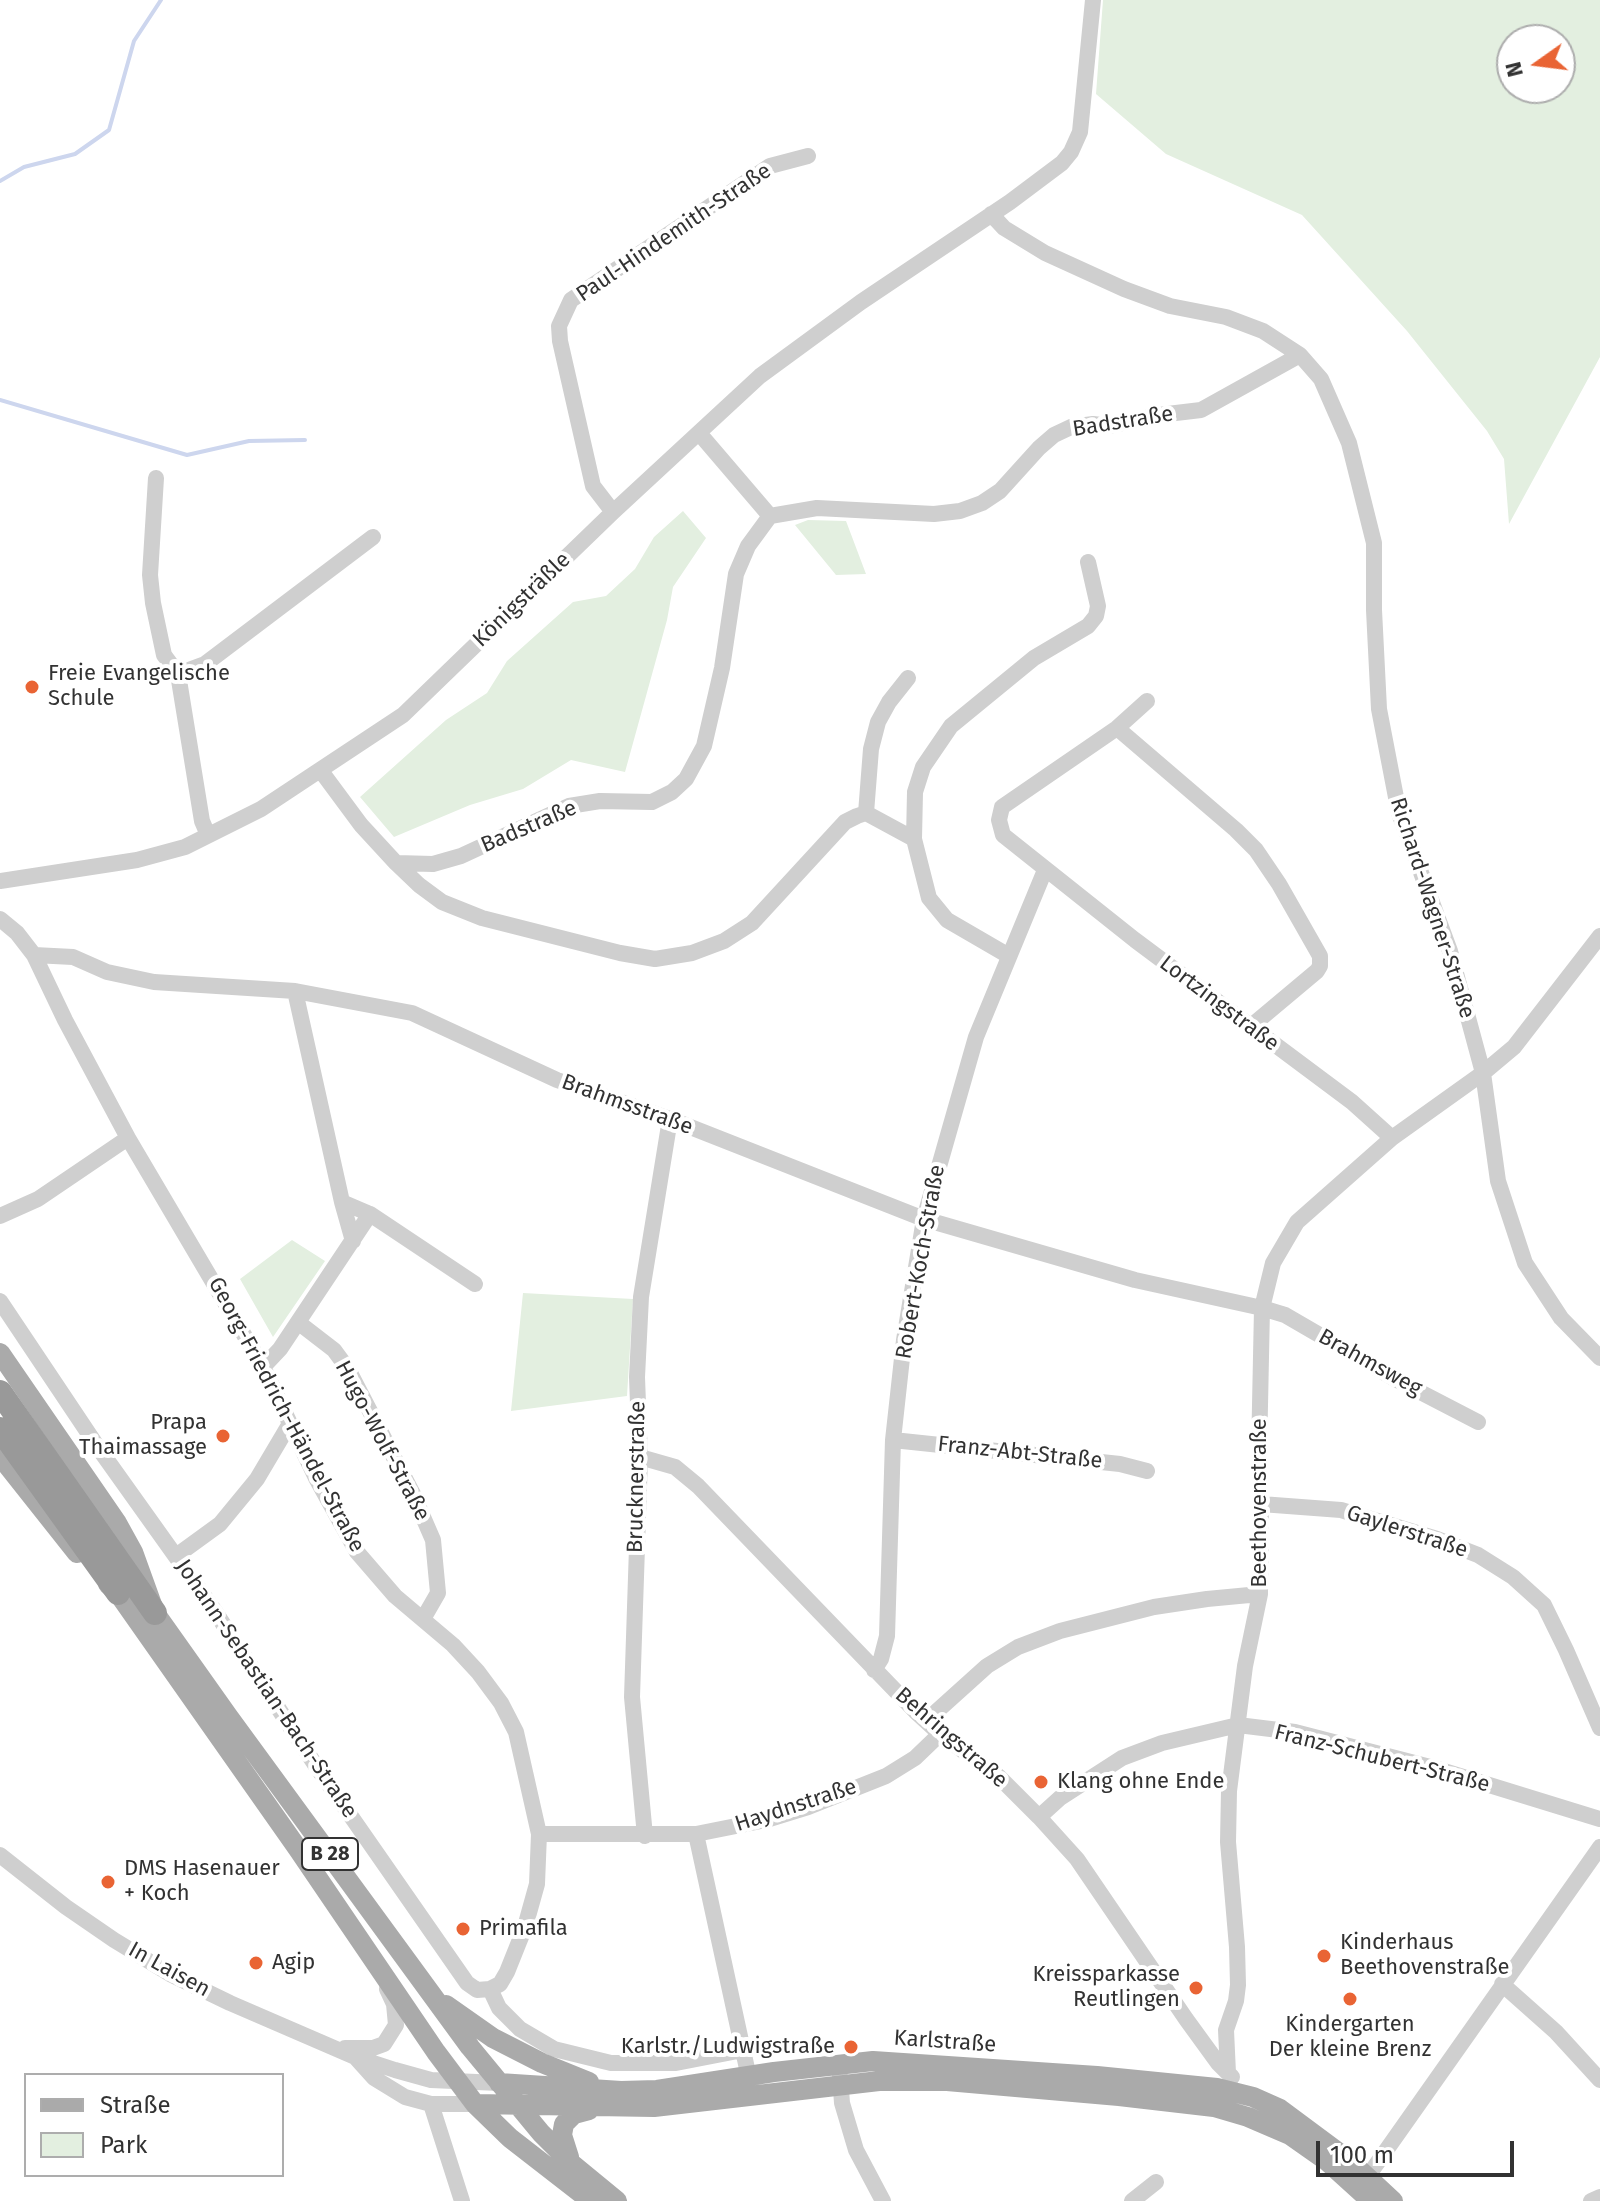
<!DOCTYPE html>
<meta charset="utf-8">
<style>
body{margin:0}
#map{position:relative;width:1600px;height:2201px;overflow:hidden;background:#fff;font-family:"Fira Sans",sans-serif}
canvas{display:block}
.legend{position:absolute;left:24px;top:2073px;width:260px;height:104px;box-sizing:border-box;background:#fff;border:2px solid #adadad;margin:0;padding:10px 14px;list-style:none;font-size:24px;color:#323232}
.legend li{display:flex;align-items:center;gap:16px;height:40px}
.legend b{width:40px;border:2px solid #adadad}
.north{position:absolute;left:1496px;top:24px;width:80px;height:80px;box-sizing:border-box;background:#fff;border:2px solid #adadad;border-radius:50%;rotate:256deg;font-size:22px;font-weight:700;line-height:32px;text-align:center;color:#323232}
.north::after{content:'';display:block;margin:auto;width:28px;height:36px;background:#e96434;clip-path:polygon(50% 0,100% 100%,50% 72%,0 100%)}
.scale{position:absolute;left:1316px;top:2141px;width:198px;height:36px;box-sizing:border-box;border:4px solid #323232;border-top:0;padding-left:10px;font-size:24px;line-height:28px;white-space:nowrap;color:#323232;-webkit-text-stroke:6px #fff;paint-order:stroke}
</style>
<div id="map">
<canvas width="1600" height="2201"></canvas>
<ul class="legend">
<li><b style="height:10px;background:#aaa"></b>Straße</li>
<li><b style="height:22px;background:#e3efe0"></b>Park</li>
</ul>
<div class="north">N</div>
<div class="scale">100 m</div>
</div>
<script>
const ctx = document.querySelector('canvas').getContext('2d');
ctx.lineJoin = 'round';
function fill(path, color) { ctx.fillStyle = color; ctx.fill(path, 'evenodd'); }
const poly = rows => new Path2D(rows.map(r => 'M' + r).join(''));
function strokePath(path, color, width, dash) { ctx.strokeStyle = color; ctx.lineWidth = width; ctx.lineCap = dash ? 'butt' : 'round'; ctx.setLineDash(dash || []); ctx.stroke(path); }
function write(font, color, halo, rows, align = 'center') {
  ctx.font = font + ' "Fira Sans",sans-serif'; ctx.lineWidth = 8; ctx.setLineDash([]); ctx.textBaseline = 'middle'; ctx.strokeStyle = halo; ctx.fillStyle = color; for (const [text, x, y, turn = 0] of rows) {
    ctx.save(); ctx.translate(x, y); ctx.rotate((+turn || 0) * Math.PI / 180); ctx.textAlign = isNaN(turn) ? turn : align; if (halo) ctx.strokeText(text, 0, 0); ctx.fillText(text, 0, 0); ctx.restore();
  }
}
fill(poly([
 [1103,0,1600,0,1600,357,1509,524,1504,459,1487,431,1407,331,1302,215,1166,154,1096,94],
 [1512,40,1560,40,1560,88,1512,88],
 [683,511,706,538,673,587,667,620,625,772,571,760,523,789,470,805,394,837,360,797,446,720,487,693,507,661,573,602,606,596,635,569,654,537],
 [808,520,846,521,866,574,836,575,795,525],
 [292,1240,325,1261,273,1337,240,1279],
 [523,1293,633,1299,627,1396,511,1411]
]), '#e3efe0');
strokePath(poly([
 [0,181,24,167,75,154,109,130,134,41,161,0],
 [0,400,187,455,249,441,305,440]
]), '#cdd6ee', 4);
strokePath(poly([
 [991,214,1004,228,1045,253,1124,289,1170,306,1226,317,1263,331,1300,355,1321,379,1349,443,1374,543,1374,610,1379,709,1399,813,1450,951,1483,1073,1498,1181,1525,1263,1561,1318,1600,1358],
 [699,433,770,516],
 [156,478,150,575,153,603,164,655,178,674,202,821,208,835],
 [613,512,593,486,560,341,559,326,571,300,770,166,808,156],
 [178,674,205,664,373,537],
 [1147,701,1117,728,1002,807,999,820,1003,835,1135,940,1352,1102,1392,1138],
 [1117,728,1236,830,1256,850,1279,884,1320,956,1320,966,1317,971,1249,1028],
 [321,771,361,825,396,863,419,885,442,902,482,918,620,953,655,959,692,953,724,941,752,923,845,822,857,816,866,813,914,839],
 [866,813,871,749,878,722,889,702,908,678],
 [396,863,433,864,461,856,569,806,600,801,652,802,672,792,686,779,704,746,722,668,736,574,748,546,770,516,817,508,934,514,960,511,982,503,1000,491,1039,448,1054,435,1071,427,1093,424,1109,426,1159,415,1201,410,1300,355],
 [0,881,137,860,185,847,261,809,403,715,613,512,760,376,861,302,1010,202,1062,163,1071,152,1080,132,1093,0],
 [0,919,17,933,34,955,65,1020,128,1138,263,1367,316,1478,357,1552,395,1596,453,1645,478,1672,501,1703,516,1732,539,1834,537,1884,525,1927,507,1972,500,1984,490,1989,477,1990,467,1983,316,1766,214,1610,97,1446,0,1301],
 [34,955,73,957,107,972,154,982,295,991,412,1013,557,1080,670,1119,924,1219,1135,1280,1262,1308,1285,1315,1397,1380,1478,1422],
 [1009,956,947,920,929,898,914,839,915,792,923,767,951,726,1034,658,1088,626,1096,616,1098,606,1088,562],
 [295,991,342,1202,353,1241],
 [342,1202,370,1214,475,1284],
 [0,1216,38,1199,128,1138],
 [299,1323,334,1350,348,1369,413,1494,433,1540,438,1593,423,1619],
 [263,1367,280,1349,370,1214],
 [893,1440,1120,1464,1147,1471],
 [640,1457,675,1467,698,1486,915,1711,940,1734,998,1776,1039,1817,1077,1859,1186,2019,1218,2063,1232,2077],
 [1261,1504,1341,1510,1437,1539,1478,1555,1513,1577,1544,1605,1566,1650,1600,1728],
 [176,1556,220,1524,257,1479,289,1425],
 [874,1670,881,1659,887,1636,893,1440,904,1340,924,1219,976,1037,1045,870],
 [926,1721,987,1666,1018,1647,1060,1631,1154,1607,1207,1599,1260,1594],
 [1039,1817,1060,1798,1122,1758,1162,1743,1238,1725,1295,1732,1434,1768,1600,1819],
 [539,1834,696,1834,766,1820,808,1807,886,1776,915,1758,940,1734],
 [696,1834,751,2087],
 [645,1836,632,1697,640,1457,637,1377,641,1297,670,1119],
 [0,1855,66,1907,114,1940,170,1974,230,2003,355,2057,395,2070,431,2080,499,2083],
 [1502,1984,1556,2032,1600,2080],
 [490,1989,499,2008,520,2029,554,2049,611,2063,676,2063,743,2050],
 [345,2048,373,2048,384,2044,396,2025,394,2004,387,1989],
 [356,2058,374,2078,405,2097,431,2104,475,2104],
 [1228,2073,1226,2030,1236,2001,1238,1985,1237,1947,1228,1842,1229,1791,1245,1666,1260,1594,1261,1504,1259,1454,1262,1308,1273,1263,1297,1222,1392,1138,1483,1073,1514,1047,1600,936],
 [840,2076,842,2103,856,2150,883,2201],
 [431,2104,462,2201],
 [1361,2186,1600,1847],
 [1132,2201,1156,2182],
 [1591,2201,1600,2197]
]), '#cfcfcf', 16);
strokePath(poly([
 [0,1353,117,1523,133,1552,155,1613,228,1716,470,2047,541,2133,572,2164,617,2201],
 [0,1456,77,1553],
 [108,1584,118,1593,298,1849,436,2052,475,2104,510,2138,591,2201],
 [446,2005,493,2038,542,2063,589,2082],
 [499,2083,621,2091,657,2090,774,2072,873,2061,1097,2076,1217,2088,1253,2097,1280,2109,1350,2161,1393,2201],
 [475,2104,654,2107,879,2081,947,2081,1119,2096,1214,2107,1248,2117,1290,2135,1327,2161,1371,2201],
 [569,2157,562,2135,564,2124,574,2114,589,2110]
]), '#aaa', 20);
strokePath(poly([
 [0,1392,155,1613],
 [0,1429,118,1593]
]), '#999', 24);
for (const [x, y, r, color] of [
 [32,687,8,"#e96434"],
 [223,1436,8,"#e96434"],
 [1041,1782,8,"#e96434"],
 [108,1882,8,"#e96434"],
 [463,1929,8,"#e96434"],
 [1324,1956,8,"#e96434"],
 [256,1963,8,"#e96434"],
 [1196,1988,8,"#e96434"],
 [1350,1999,8,"#e96434"],
 [851,2047,8,"#e96434"]
]) { const dot = new Path2D(); dot.arc(x, y, r, 0, 2 * Math.PI); ctx.fillStyle = color; ctx.fill(dot); strokePath(dot, '#fff', 3); }
for (const [x, y, w] of [
 [330,1854,56]
]) { const box = new Path2D(); box.roundRect(x - w / 2, y - 16, w, 32, 6); ctx.fillStyle = '#fff'; ctx.fill(box); strokePath(box, '#323232', 2); }
write('bold 20px', '#323232', null, [
 ["B 28",330,1854]
]);
write('22px', '#323232', '#fff', [
 ["Paul-Hindemith-Straße",674,233,-34],
 ["Badstraße",1123,422,-9],
 ["Königsträßle",522,600,-44],
 ["Badstraße",529,827,-23],
 ["Richard-Wagner-Straße",1432,908,72],
 ["Lortzingstraße",1219,1004,37],
 ["Brahmsstraße",627,1105,20],
 ["Robert-Koch-Straße",921,1262,-80],
 ["Brahmsweg",1370,1363,29],
 ["Georg-Friedrich-Händel-Straße",286,1415,62],
 ["Hugo-Wolf-Straße",382,1441,62],
 ["Franz-Abt-Straße",1020,1453,6],
 ["Brucknerstraße",637,1477,-89],
 ["Beethovenstraße",1260,1503,-90],
 ["Gaylerstraße",1407,1532,18],
 ["Johann-Sebastian-Bach-Straße",266,1689,56],
 ["Behringstraße",951,1738,41],
 ["Franz-Schubert-Straße",1382,1759,14],
 ["Haydnstraße",796,1806,-18],
 ["In Laisen",169,1970,29],
 ["Karlstraße",945,2042,4]
]);
write('22px', '#323232', '#fff', [
 ["Freie Evangelische",48,674],
 ["Schule",48,699],
 ["Prapa",207,1423,"right"],
 ["Thaimassage",207,1448,"right"],
 ["Klang ohne Ende",1057,1782],
 ["DMS Hasenauer",124,1869],
 ["+ Koch",124,1894],
 ["Primafila",479,1929],
 ["Kinderhaus",1340,1943],
 ["Beethovenstraße",1340,1968],
 ["Agip",272,1963],
 ["Kreissparkasse",1180,1975,"right"],
 ["Reutlingen",1180,2000,"right"],
 ["Kindergarten",1350,2025,"center"],
 ["Der kleine Brenz",1350,2050,"center"],
 ["Karlstr./Ludwigstraße",835,2047,"right"]
], 'left');
</script>
